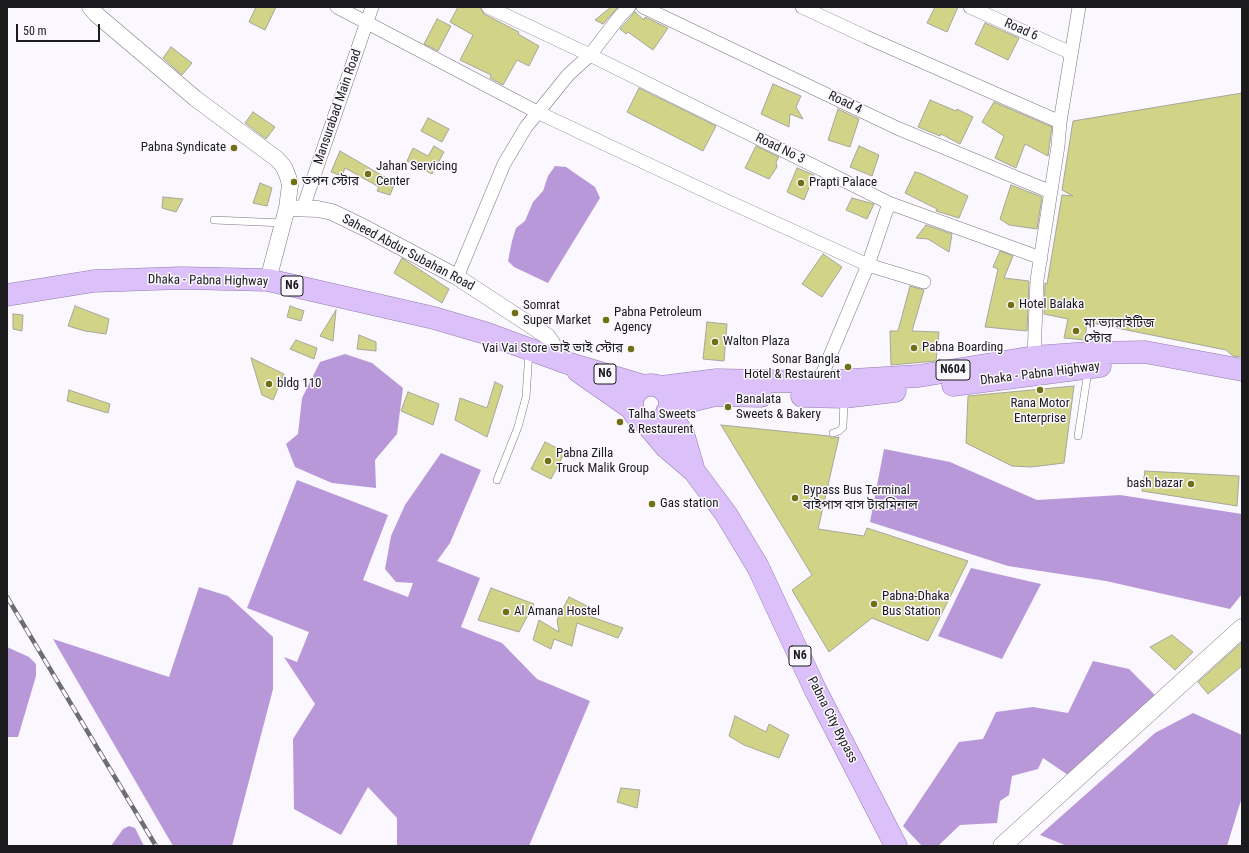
<!DOCTYPE html>
<meta charset="utf-8">
<style>
body{margin:0}
#map{position:relative;width:1249px;height:853px;overflow:hidden;background:#faf7fe;font-family:"Roboto Condensed",sans-serif}
canvas{display:block}
.frame{position:absolute;inset:0;border:8px solid #1b1a1d;pointer-events:none}
.scale{position:absolute;left:16px;top:24px;width:84px;height:18px;box-sizing:border-box;border:2px solid #1b1a1d;border-top:0;padding-left:5px;font-size:12px;line-height:14px;white-space:nowrap;color:#1b1a1d;-webkit-text-stroke:3px #faf7fe;paint-order:stroke}
</style>
<div id="map">
<canvas width="1249" height="853"></canvas>
<div class="frame"></div>
<div class="scale">50 m</div>
</div>
<script>
const ctx = document.querySelector('canvas').getContext('2d');
ctx.lineJoin = 'round';
function fill(path, color) { ctx.fillStyle = color; ctx.fill(path, 'evenodd'); }
const poly = rows => new Path2D(rows.map(r => 'M' + r).join(''));
function strokePath(path, color, width, dash) { ctx.strokeStyle = color; ctx.lineWidth = width; ctx.lineCap = dash ? 'butt' : 'round'; ctx.setLineDash(dash || []); ctx.stroke(path); }
function write(font, color, halo, rows, align = 'center') {
  ctx.font = font + ' "Roboto Condensed","Noto Sans Bengali",sans-serif'; ctx.lineWidth = 3; ctx.setLineDash([]); ctx.textBaseline = 'middle'; ctx.strokeStyle = halo; ctx.fillStyle = color; for (const [text, x, y, turn = 0] of rows) {
    ctx.save(); ctx.translate(x, y); ctx.rotate((+turn || 0) * Math.PI / 180); ctx.textAlign = isNaN(turn) ? turn : align; if (halo) ctx.strokeText(text, 0, 0); ctx.fillText(text, 0, 0); ctx.restore();
  }
}
fill(poly([
 [555,166,566,167,595,187,600,198,548,283,514,267,508,261,512,241,516,228,525,221,533,202,543,191,548,176],
 [345,354,372,363,403,388,397,434,375,460,376,488,332,483,295,467,286,444,298,434,302,398,320,362],
 [884,449,950,462,1037,500,1120,495,1242,514,1242,594,1230,609,1106,581,1008,566,870,522],
 [441,453,481,470,450,543,437,561,480,578,461,627,502,643,537,679,590,701,529,846,397,846,397,818,368,787,341,835,294,809,293,739,315,704,284,657,297,662,309,632,247,608,297,480,388,515,363,580,408,597,413,583,396,582,385,569,391,536,405,505],
 [971,568,1041,584,1002,659,938,636],
 [199,587,228,596,273,637,273,689,232,846,173,846,53,639,169,677],
 [7,647,29,657,36,664,36,676,18,737,7,737],
 [1093,661,1129,669,1156,696,1068,775,1043,758,1038,769,1012,776,1009,795,1000,801,997,823,960,825,938,846,922,846,903,826,959,742,983,739,996,712,1033,707,1068,713],
 [1193,713,1242,735,1242,797,1227,846,1067,846,1040,835,1155,733],
 [129,826,135,828,144,846,111,846,123,829]
]), '#b998d9');
const building = poly([
 [256,7,276,7,265,30,249,22,256,7],
 [458,7,480,7,484,14,519,32,518,34,539,46,529,66,517,60,503,85,490,78,491,75,460,60,473,35,450,22,458,7],
 [611,7,618,7,603,24,595,20,611,7],
 [935,7,958,7,947,32,927,23,935,7],
 [635,12,644,20,645,17,668,28,653,50,628,32,626,34,620,29,635,12],
 [437,19,451,26,438,51,424,44,437,19],
 [985,23,1019,38,1008,60,975,44,985,23],
 [171,47,192,63,182,75,163,58,171,47],
 [773,84,801,96,796,107,803,119,790,114,789,127,761,114,773,84],
 [639,88,716,126,703,151,627,112,639,88],
 [1242,93,1242,357,1233,356,1226,350,1087,322,1085,340,1064,338,1068,319,1044,314,1045,283,1047,284,1062,195,1073,196,1062,190,1073,121,1242,93],
 [930,100,956,111,957,109,973,117,960,144,941,134,940,136,918,127,930,100],
 [994,102,1052,127,1048,156,1025,144,1016,168,995,158,1004,136,982,122,994,102],
 [838,109,859,119,850,147,828,140,838,109],
 [253,112,275,127,266,139,245,123,253,112],
 [428,118,449,129,442,142,421,131,428,118],
 [434,146,444,152,432,174,407,161,413,148,428,156,434,146],
 [756,146,779,157,776,162,777,167,769,179,745,168,756,146],
 [859,146,879,155,872,176,850,167,859,146],
 [340,151,395,183,390,195,377,191,379,187,345,168,342,176,331,172,340,151],
 [797,168,814,175,804,200,787,192,797,168],
 [915,172,922,174,968,196,959,218,936,211,937,209,905,193,915,172],
 [260,183,272,188,267,206,253,203,260,183],
 [1011,185,1042,197,1037,229,1009,225,1000,219,1011,185],
 [163,197,183,199,176,212,162,208,163,197],
 [852,198,874,204,867,219,846,210,852,198],
 [926,225,952,234,949,252,928,239,916,238,926,225],
 [1000,251,1013,256,1004,278,1029,281,1027,331,985,327,998,269,993,267,1000,251],
 [823,254,842,267,822,297,802,284,823,254],
 [402,258,449,289,442,303,394,273,402,258],
 [910,286,924,290,912,331,939,332,936,361,891,365,890,331,898,331,910,286],
 [75,306,109,319,106,334,85,331,68,326,75,306],
 [290,306,304,311,301,321,287,317,290,306],
 [336,310,333,341,320,336,336,310],
 [13,314,23,315,22,331,13,329,13,314],
 [707,322,727,324,724,361,703,359,707,322],
 [359,335,376,342,376,351,357,349,359,335],
 [296,340,317,348,314,359,290,349,296,340],
 [251,358,284,374,273,400,262,395,251,358],
 [495,382,503,386,487,437,455,420,460,398,487,408,495,382],
 [1074,386,1064,463,1031,467,1012,466,966,443,968,396,1074,386],
 [69,390,110,404,108,413,67,401,69,390],
 [408,392,439,404,433,425,401,411,408,392],
 [721,425,829,436,832,438,839,437,818,529,864,536,867,528,968,561,928,641,872,618,829,652,792,590,812,575,721,425],
 [545,442,565,452,551,479,531,469,545,442],
 [1145,471,1239,476,1237,506,1142,491,1145,471],
 [491,588,534,604,519,632,478,620,491,588],
 [569,597,593,609,589,616,623,628,618,638,577,623,572,646,554,639,551,649,533,640,539,620,559,632,557,620,569,597],
 [1172,635,1193,652,1175,670,1150,647,1172,635],
 [1242,642,1242,666,1208,694,1198,682,1242,642],
 [735,716,766,732,769,724,789,735,779,758,744,745,729,736,735,716],
 [621,788,640,790,637,808,617,802,621,788]
]);
fill(building, '#d1d387');
strokePath(building, '#a6a69c', 1);
const service = poly([
 [214,220,283,223],
 [833,433,839,431,843,427,844,399],
 [1078,436,1088,371],
 [497,480,518,427,526,397,529,351]
]);
const minor = poly([
 [337,7,537,112,705,191,868,265,924,282],
 [488,7,590,55,889,203,1041,258],
 [643,7,897,128,1051,192],
 [802,7,866,37,1060,122],
 [970,7,1071,53],
 [303,208,372,7],
 [457,277,504,164,526,127,568,75,590,55,620,16,629,7],
 [1034,357,1037,280,1058,146,1060,122,1079,7],
 [819,382,868,265,889,203]
]);
const tertiary = poly([
 [90,7,96,14,196,99,277,159,284,167,288,177,290,185,287,208,318,209,332,212,365,228,457,277,547,336,552,343,554,350,554,357],
 [268,280,287,208]
]);
const secondary = poly([
 [1002,846,1242,628]
]);
const trunk = poly([
 [7,295,94,281,181,278,268,280,434,318,485,333,567,363,644,386],
 [578,371,631,408],
 '632 404a19 19 0 1 1 38 0a19 19 0 1 1-38 0Z',
 [953,385,1100,366],
 [661,387,717,380,819,382,919,376,1034,357,1089,353,1145,352,1242,370],
 [802,396,844,397,895,391],
 [670,406,715,395,761,396],
 [667,412,683,433,694,471],
 [645,422,666,447,694,471,726,514,758,567,815,689,896,846]
]);
strokePath(service, '#7b7780', 8);
strokePath(minor, '#7b7780', 14);
strokePath(tertiary, '#7b7780', 17);
strokePath(secondary, '#7b7780', 19);
strokePath(trunk, '#937cac', 23);
strokePath(service, '#fff', 7);
strokePath(minor, '#fff', 13);
strokePath(tertiary, '#fff', 16);
strokePath(secondary, '#fff', 18);
strokePath(trunk, '#dcc0fa', 22);
const rail = poly([
 [7,597,156,846]
]);
strokePath(rail, '#6e6d71', 4.5);
strokePath(rail, '#faf7fe', 3, [9]);
for (const [x, y, r, color] of [
 [234,148,4,"#6f7013"],
 [368,174,4,"#6f7013"],
 [294,182,4,"#6f7013"],
 [801,183,4,"#6f7013"],
 [1011,305,4,"#6f7013"],
 [515,313,4,"#6f7013"],
 [606,320,4,"#6f7013"],
 [1076,331,4,"#6f7013"],
 [715,342,4,"#6f7013"],
 [914,348,4,"#6f7013"],
 [631,349,4,"#6f7013"],
 [848,367,4,"#6f7013"],
 [269,384,4,"#6f7013"],
 [1040,390,4,"#6f7013"],
 [728,407,4,"#6f7013"],
 [620,422,4,"#6f7013"],
 [548,461,4,"#6f7013"],
 [1191,484,4,"#6f7013"],
 [795,498,4,"#6f7013"],
 [652,504,4,"#6f7013"],
 [874,604,4,"#6f7013"],
 [506,612,4,"#6f7013"]
]) { const dot = new Path2D(); dot.arc(x, y, r, 0, 2 * Math.PI); ctx.fillStyle = color; ctx.fill(dot); strokePath(dot, '#faf7fe', 1.5); }
for (const [x, y, w] of [
 [292,286,22],
 [953,370,34],
 [605,374,22],
 [800,656,22]
]) { const box = new Path2D(); box.roundRect(x - w / 2, y - 10, w, 20, 3); ctx.fillStyle = '#faf7fe'; ctx.fill(box); strokePath(box, '#1b1a1d', 1); }
write('bold 12px', '#1b1a1d', null, [
 ["N6",292,286],
 ["N604",953,370],
 ["N6",605,374],
 ["N6",800,656]
]);
write('13px', '#1b1a1d', '#faf7fe', [
 ["Road 6",1021,30,24],
 ["Road 4",845,103,26],
 ["Mansurabad Main Road",338,107,-71],
 ["Road No 3",780,149,26],
 ["Saheed Abdur Subahan Road",408,253,28],
 ["Dhaka - Pabna Highway",208,281,1],
 ["Dhaka - Pabna Highway",1040,374,-7],
 ["Pabna City Bypass",832,720,63]
]);
write('13px', '#1b1a1d', '#faf7fe', [
 ["Pabna Syndicate",226,148,"right"],
 ["Jahan Servicing",376,167],
 ["Center",376,182],
 ["তপন স্টোর",302,182],
 ["Prapti Palace",809,183],
 ["Hotel Balaka",1019,305],
 ["Somrat",523,306],
 ["Super Market",523,321],
 ["Pabna Petroleum",614,313],
 ["Agency",614,328],
 ["মা ভ‍্যারাইটিজ",1084,324],
 ["স্টোর",1084,339],
 ["Walton Plaza",723,342],
 ["Pabna Boarding",922,348],
 ["Vai Vai Store ভাই ভাই স্টোর",623,349,"right"],
 ["Sonar Bangla",840,360,"right"],
 ["Hotel & Restaurent",840,375,"right"],
 ["bldg 110",277,384],
 ["Banalata",736,400],
 ["Sweets & Bakery",736,415],
 ["Rana Motor",1040,404,"center"],
 ["Enterprise",1040,419,"center"],
 ["Talha Sweets",628,415],
 ["& Restaurent",628,430],
 ["Pabna Zilla",556,454],
 ["Truck Malik Group",556,469],
 ["bash bazar",1183,484,"right"],
 ["Bypass Bus Terminal",803,491],
 ["বাইপাস বাস টারমিনাল",803,506],
 ["Gas station",660,504],
 ["Pabna-Dhaka",882,597],
 ["Bus Station",882,612],
 ["Al Amana Hostel",514,612]
], 'left');
</script>
